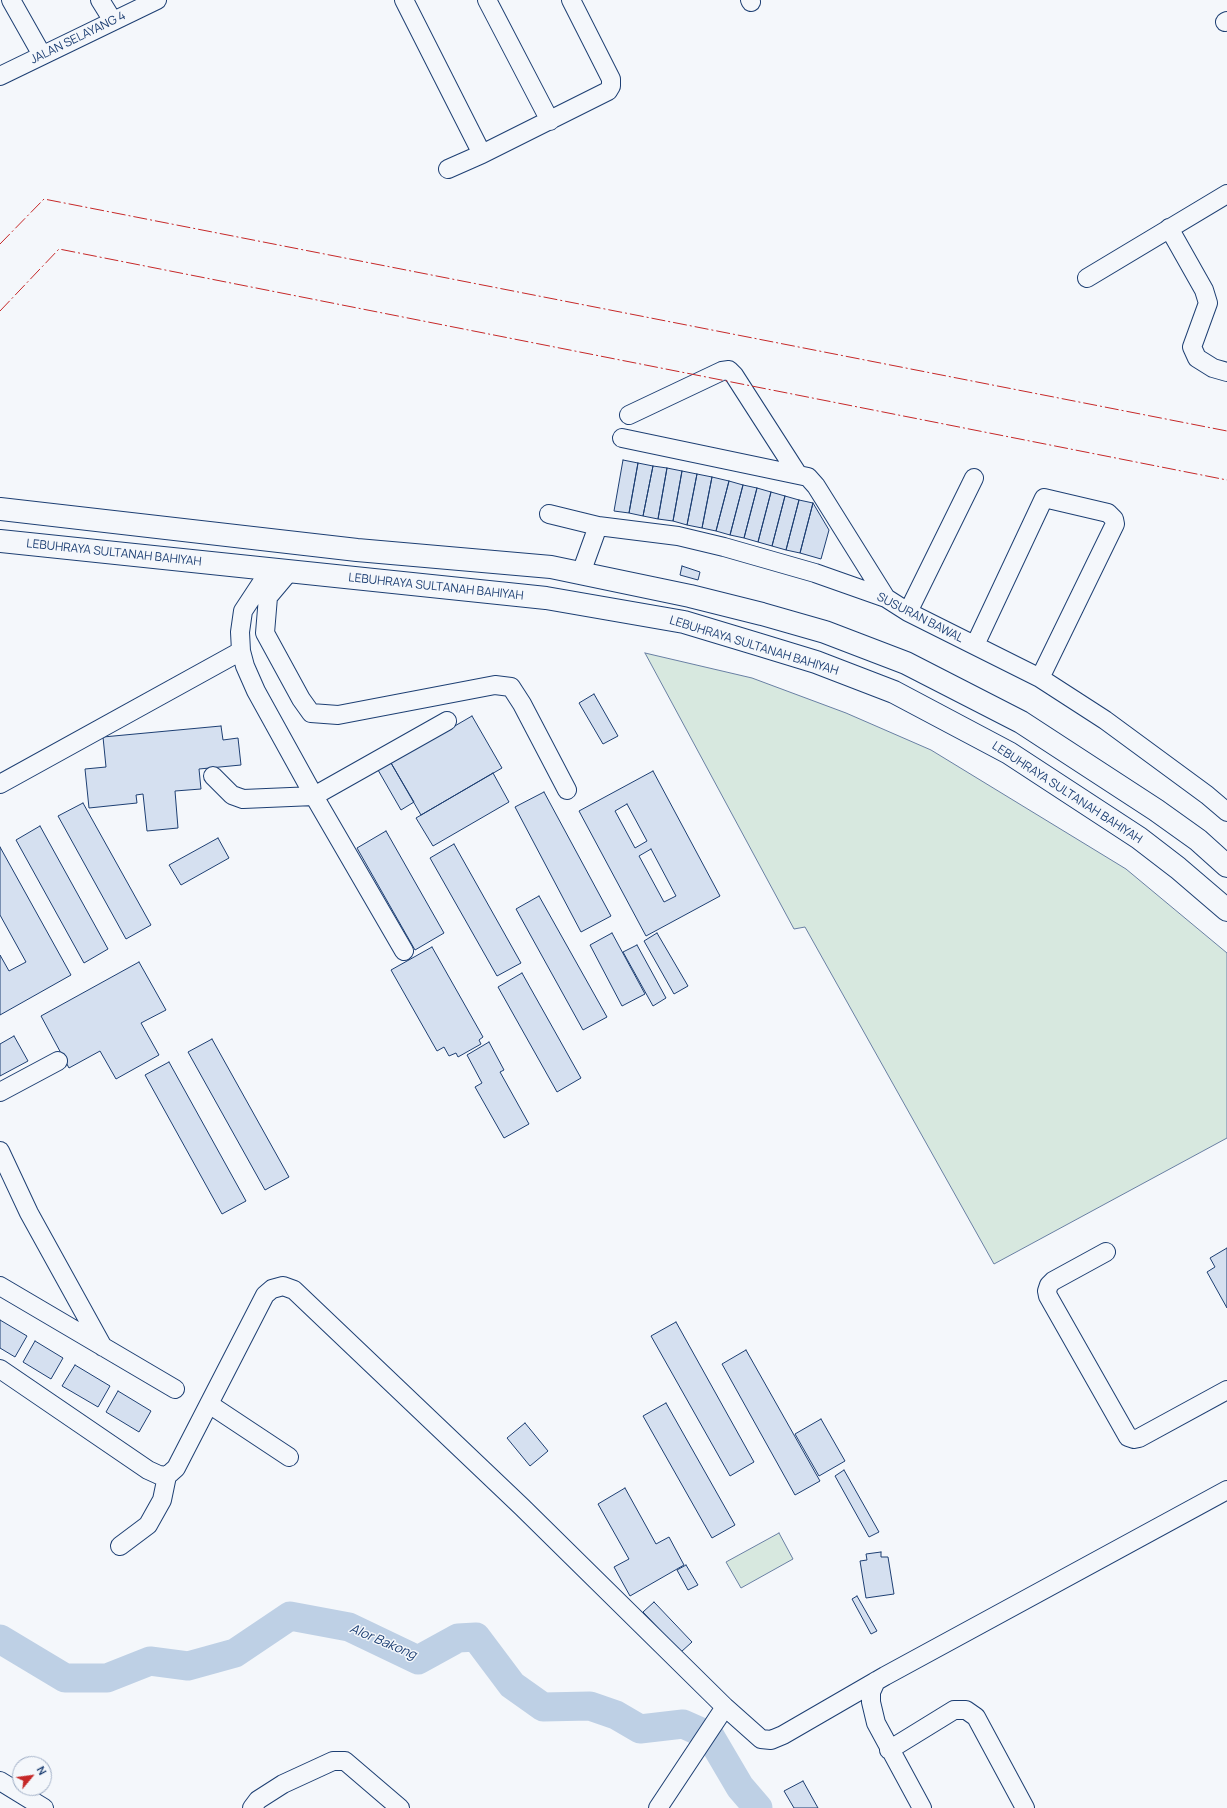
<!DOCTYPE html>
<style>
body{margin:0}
#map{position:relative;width:1227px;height:1808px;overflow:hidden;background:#f4f7fb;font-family:Manrope,sans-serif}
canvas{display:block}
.north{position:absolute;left:12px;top:1756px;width:40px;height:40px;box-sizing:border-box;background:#f4f7fb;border:1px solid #9eadc5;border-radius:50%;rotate:61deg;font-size:11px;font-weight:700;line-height:16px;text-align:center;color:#1d3f73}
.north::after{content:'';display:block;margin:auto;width:14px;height:18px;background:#c62828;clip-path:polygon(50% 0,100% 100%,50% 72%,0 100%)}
</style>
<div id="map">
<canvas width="1227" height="1808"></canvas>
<div class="north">N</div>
</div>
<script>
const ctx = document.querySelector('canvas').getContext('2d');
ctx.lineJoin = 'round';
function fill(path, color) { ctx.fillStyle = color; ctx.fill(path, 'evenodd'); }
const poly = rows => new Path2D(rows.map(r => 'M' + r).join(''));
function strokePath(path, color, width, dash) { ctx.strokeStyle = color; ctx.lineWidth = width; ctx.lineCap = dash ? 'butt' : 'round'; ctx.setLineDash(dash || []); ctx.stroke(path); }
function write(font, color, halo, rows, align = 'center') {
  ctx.font = font + ' Manrope,sans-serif'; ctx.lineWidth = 3; ctx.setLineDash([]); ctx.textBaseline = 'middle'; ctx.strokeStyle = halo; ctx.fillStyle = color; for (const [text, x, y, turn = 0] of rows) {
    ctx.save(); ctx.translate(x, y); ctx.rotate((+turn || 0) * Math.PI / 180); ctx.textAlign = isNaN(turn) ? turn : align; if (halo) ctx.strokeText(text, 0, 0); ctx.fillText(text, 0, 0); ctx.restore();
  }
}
const green = poly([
 [645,653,752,678,846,713,931,750,1126,869,1227,953,1227,1138,994,1264,805,927,794,929,645,653],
 [779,1533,793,1559,741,1588,726,1562,779,1533]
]);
fill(green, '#d7e8df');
strokePath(green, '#687fa3', 1);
strokePath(poly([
 [0,1639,65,1678,107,1678,150,1661,188,1666,235,1653,290,1616,349,1627,418,1660,458,1638,476,1637,512,1685,543,1707,590,1706,616,1715,640,1729,683,1724,710,1736,740,1787,758,1808]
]), '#bed0e5', 29);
const building = poly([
 [623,460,638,463,629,513,614,511,623,460],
 [638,463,653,466,643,516,629,513,638,463],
 [653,466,667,468,658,519,643,516,653,466],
 [667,468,682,471,673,521,658,519,667,468],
 [682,471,697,474,687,525,673,521,682,471],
 [697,474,712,477,702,528,687,525,697,474],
 [712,477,729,481,716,531,702,528,712,477],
 [729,481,743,485,730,535,716,531,729,481],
 [743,485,757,488,744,538,730,535,743,485],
 [757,488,771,492,758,542,744,538,757,488],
 [771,492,785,496,772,546,758,542,771,492],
 [785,496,799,500,786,550,772,546,785,496],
 [799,500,813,503,800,553,786,550,799,500],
 [813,503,829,530,821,559,800,553,813,503],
 [682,566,700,572,698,580,680,575,682,566],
 [594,694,618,736,603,744,579,703,594,694],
 [472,716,502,768,421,815,391,763,472,716],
 [221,726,223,740,238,738,241,765,199,769,201,789,175,791,178,828,147,831,143,794,136,795,137,803,89,808,85,769,106,767,103,737,221,726],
 [391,763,414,802,401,810,378,770,391,763],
 [653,771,720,896,646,936,579,811,653,771],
 [627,804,647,841,635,848,615,811,627,804],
 [651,849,676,896,664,902,639,856,651,849],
 [493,773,509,802,433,846,416,818,493,773],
 [544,792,611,916,581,932,515,807,544,792],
 [83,803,151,925,126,939,58,816,83,803],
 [40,826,108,949,84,963,16,840,40,826],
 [386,831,444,933,415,950,357,848,386,831],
 [218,838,229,858,181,885,169,865,218,838],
 [454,844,521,963,497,976,430,858,454,844],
 [0,847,71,975,0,1015,0,955,9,971,26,962,0,915,0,847],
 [539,896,607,1017,583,1030,516,909,539,896],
 [612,933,645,994,622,1006,590,945,612,933],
 [657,933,688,986,674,994,644,941,657,933],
 [637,945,666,998,653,1006,623,952,637,945],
 [432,947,483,1037,479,1040,481,1044,458,1057,456,1053,449,1056,444,1047,437,1051,391,970,432,947],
 [139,962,166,1010,141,1023,159,1055,116,1079,100,1051,69,1068,41,1016,139,962],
 [522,973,581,1078,557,1092,498,987,522,973],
 [14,1036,28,1061,0,1076,0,1044,14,1036],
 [212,1039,289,1177,265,1190,188,1052,212,1039],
 [489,1042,504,1070,500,1072,529,1124,504,1138,475,1087,482,1083,467,1055,489,1042],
 [169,1062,246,1201,222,1214,145,1075,169,1062],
 [1227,1248,1227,1308,1207,1272,1215,1267,1210,1258,1227,1248],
 [0,1320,27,1336,15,1357,0,1348,0,1320],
 [676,1322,754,1462,730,1476,651,1336,676,1322],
 [35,1341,63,1358,51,1379,23,1362,35,1341],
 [746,1350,820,1481,795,1495,722,1364,746,1350],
 [75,1365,110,1386,98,1407,62,1386,75,1365],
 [118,1391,151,1411,139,1432,106,1412,118,1391],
 [666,1403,735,1525,712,1538,643,1416,666,1403],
 [821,1419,845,1461,819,1476,795,1434,821,1419],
 [525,1423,548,1451,530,1466,507,1438,525,1423],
 [844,1470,879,1532,869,1537,835,1476,844,1470],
 [625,1488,656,1544,669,1537,684,1565,630,1596,614,1567,629,1559,598,1504,625,1488],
 [881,1552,881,1557,888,1557,894,1594,866,1598,860,1561,867,1560,866,1554,881,1552],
 [686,1565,698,1585,688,1590,677,1570,686,1565],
 [857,1596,877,1631,871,1634,852,1599,857,1596],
 [654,1602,692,1642,681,1652,643,1612,654,1602],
 [803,1781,818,1808,794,1808,784,1791,803,1781]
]);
fill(building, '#d5e0f0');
strokePath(building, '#1d3f73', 1);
const minor = poly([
 [11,0,42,55],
 [100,0,113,21],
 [404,0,482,154],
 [487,0,550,121],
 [750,0,751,2],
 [1225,22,1227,21],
 [0,76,157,0],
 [448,169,482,154,608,91,611,86,611,79,571,0],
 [1169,228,1204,290,1208,303,1192,347,1197,358,1213,368,1227,372],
 [1087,278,1227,194],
 [629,415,722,371,729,370,734,375,797,473],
 [622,438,808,477,816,486,886,598],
 [549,514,598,526,678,536,724,547,815,573,886,598,908,612,1040,678,1105,720,1207,795,1227,812],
 [270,570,243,611,240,632,241,651,245,666,256,691,314,796,404,951],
 [289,572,268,597,265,633,301,699,311,713,338,715,495,685,511,687,522,704,567,790],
 [581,573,598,526],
 [908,612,974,478],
 [975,645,1044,498,1108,513,1114,519,1115,524,1040,678],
 [213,776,232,795,243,799,314,796,447,721],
 [0,784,241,651],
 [0,1092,58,1061],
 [0,1151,29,1213,103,1347],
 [1106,1252,1053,1281,1049,1285,1047,1291,1048,1296,1128,1437,1134,1439,1139,1438,1227,1390],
 [0,1286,175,1389],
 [0,1369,148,1470,159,1475,167,1476,176,1468,265,1295,272,1289,283,1286,294,1290,522,1507,725,1707,761,1739,771,1740,783,1735,885,1676,1227,1490],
 [209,1404,289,1457],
 [120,1546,148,1525,162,1500,167,1476],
 [876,1681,871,1692,871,1702,876,1723,922,1808],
 [889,1750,954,1710,966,1710,976,1717,1025,1808],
 [0,1781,44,1808],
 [252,1808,258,1800,283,1784,333,1761,345,1761,400,1808],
 [658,1808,725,1707]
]);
const major = poly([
 [0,509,357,550,551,567,690,596,762,614,825,632,906,663,1021,722,1156,810,1198,840,1227,866],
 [0,541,546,598,684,622,757,644,816,662,894,692,1009,753,1139,838,1178,868,1227,910]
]);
strokePath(minor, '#1d3f73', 20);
strokePath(major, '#1d3f73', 24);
strokePath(minor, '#f4f7fb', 18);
strokePath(major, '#f4f7fb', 22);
strokePath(poly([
 [0,244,44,199,1227,431],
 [0,311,59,249,1227,480]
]), '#c62828', 1, [14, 3, 2, 3]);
write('12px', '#1d3f73', '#f4f7fb', [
 ["JALAN SELAYANG 4",78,38,-26],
 ["LEBUHRAYA SULTANAH BAHIYAH",114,553,6],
 ["LEBUHRAYA SULTANAH BAHIYAH",436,587,6],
 ["SUSURAN BAWAL",920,618,27],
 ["LEBUHRAYA SULTANAH BAHIYAH",754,646,17],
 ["LEBUHRAYA SULTANAH BAHIYAH",1067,793,33]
]);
write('italic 13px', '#1d3f73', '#f4f7fb', [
 ["Alor Bakong",383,1642,23]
]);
</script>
